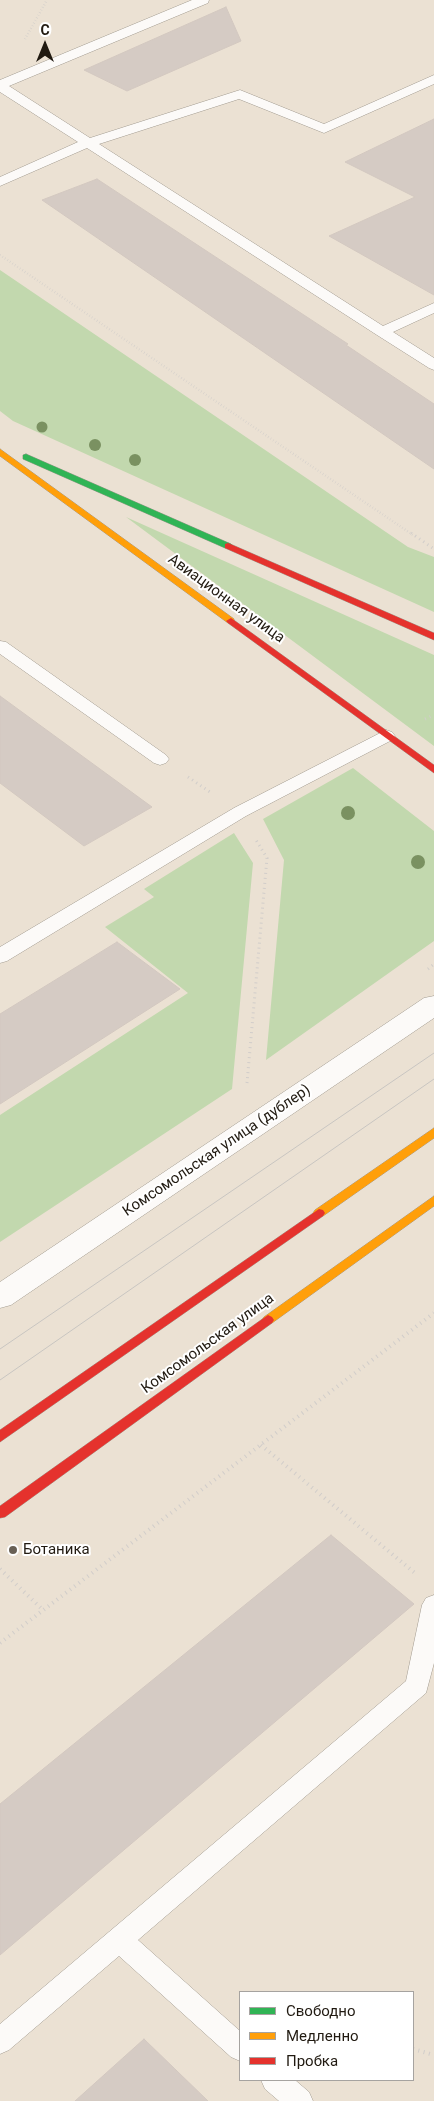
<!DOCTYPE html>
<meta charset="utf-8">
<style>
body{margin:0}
#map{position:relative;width:434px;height:2101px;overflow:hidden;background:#ebe1d3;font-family:Roboto,sans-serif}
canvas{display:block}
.legend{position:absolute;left:239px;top:1991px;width:175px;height:90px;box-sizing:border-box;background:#fff;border:1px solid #a6a3a0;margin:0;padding:6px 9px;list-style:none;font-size:15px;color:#211a11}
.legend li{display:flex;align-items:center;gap:10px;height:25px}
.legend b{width:25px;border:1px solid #a6a3a0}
.north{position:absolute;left:20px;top:20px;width:50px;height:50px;-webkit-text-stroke:4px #fff;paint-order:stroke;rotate:0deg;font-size:14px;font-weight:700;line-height:20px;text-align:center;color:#211a11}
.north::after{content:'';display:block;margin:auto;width:18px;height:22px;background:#211a11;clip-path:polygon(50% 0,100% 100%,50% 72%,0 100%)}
</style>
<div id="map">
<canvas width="434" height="2101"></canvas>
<ul class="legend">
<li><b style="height:6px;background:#30b455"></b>Свободно</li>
<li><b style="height:6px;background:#ff9f0a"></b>Медленно</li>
<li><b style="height:6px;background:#e5322d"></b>Пробка</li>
</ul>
<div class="north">С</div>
</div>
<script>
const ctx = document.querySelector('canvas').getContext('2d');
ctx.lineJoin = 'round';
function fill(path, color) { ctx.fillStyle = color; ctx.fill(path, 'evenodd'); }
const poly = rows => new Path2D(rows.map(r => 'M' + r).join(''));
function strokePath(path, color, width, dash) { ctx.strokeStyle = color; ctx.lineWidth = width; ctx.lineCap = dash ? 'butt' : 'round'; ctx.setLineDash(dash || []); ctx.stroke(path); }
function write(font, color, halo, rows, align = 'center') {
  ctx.font = font + ' Roboto,sans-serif'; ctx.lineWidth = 4; ctx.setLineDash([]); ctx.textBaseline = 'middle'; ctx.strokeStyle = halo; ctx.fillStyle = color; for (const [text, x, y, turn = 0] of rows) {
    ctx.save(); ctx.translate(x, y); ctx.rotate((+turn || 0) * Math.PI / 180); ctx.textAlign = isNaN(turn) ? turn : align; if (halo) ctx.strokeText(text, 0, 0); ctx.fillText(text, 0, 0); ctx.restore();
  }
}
fill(poly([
 [0,270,408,547,434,557,434,612,13,421,0,411],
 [126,517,434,655,434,746],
 [353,768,434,831,434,941,266,1060,284,860,263,819],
 [234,833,253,863,232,1089,0,1242,0,1115,188,993,105,927,154,897,144,889]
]), '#c2d8ae');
const building = poly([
 [226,7,241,41,127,91,84,70,226,7],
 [434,119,434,295,329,236,415,197,345,162,434,119],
 [97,179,348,344,346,345,434,404,434,469,42,200,97,179],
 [0,696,152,807,84,846,0,783,0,696],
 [117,942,180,989,0,1104,0,1014,117,942],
 [331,1535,414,1604,0,1955,0,1804,331,1535],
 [144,2039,208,2101,75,2101,144,2039]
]);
fill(building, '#d5cbc4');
strokePath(building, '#d3c8c0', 1);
const lane = poly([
 [192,0,209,0,208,3,9,86,90,138,240,90,324,124,434,75,434,84,324,133,239,99,99,144,383,326,434,303,434,313,393,332,434,358,434,370,429,368,377,335,87,148,0,186,0,177,78,142,0,92,0,80,192,0],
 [0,641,6,642,166,755,169,759,166,763,160,765,154,763,0,654,0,641],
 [386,730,392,732,395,736,392,740,246,816,7,961,0,963,0,947,234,808,386,730],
 [434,1595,434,1663,426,1693,138,1940,240,2031,240,2061,231,2057,119,1956,9,2050,0,2054,0,2024,406,1681,422,1605,426,1598,434,1595],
 [261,2080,295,2080,309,2092,313,2101,279,2101,265,2089,261,2080]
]);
const street = poly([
 [434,996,434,1018,11,1305,0,1308,0,1282,424,998,434,996]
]);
const fast = poly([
 [26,454,231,544,233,546,231,548,225,548,23,459,23,455,26,454]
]);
const slow = poly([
 [0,449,234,619,234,623,228,623,0,456,0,449],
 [434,1128,434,1138,323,1216,315,1216,313,1213,315,1210,434,1128],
 [434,1196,434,1206,272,1323,264,1323,262,1320,264,1317,434,1196]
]);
const jam = poly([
 [228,543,434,633,434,640,225,548,225,544,228,543],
 [231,618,434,765,434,773,228,623,226,621,231,618],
 [319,1209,323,1210,325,1213,323,1216,0,1442,0,1430,319,1209],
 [268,1315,272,1317,274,1320,272,1323,5,1517,0,1518,0,1506,268,1315]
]);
strokePath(lane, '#a19a8f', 1);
strokePath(street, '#a19a8f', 1);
strokePath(fast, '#a19a8f', 1);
strokePath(slow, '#a19a8f', 1);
strokePath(jam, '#a19a8f', 1);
strokePath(poly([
 [25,39,47,0],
 [0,255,413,535]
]), '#d1cdca', 2.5, [0.5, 2.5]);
strokePath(poly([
 [411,533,434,549],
 [425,719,434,715],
 [188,777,210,792],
 [428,969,434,964],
 [247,1083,267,858,256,840]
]), '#d1cdca', 3, [1, 4]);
strokePath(poly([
 [261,1445,416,1574],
 [0,1569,43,1610],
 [0,1643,434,1313],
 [413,2049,434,2055]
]), '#d1cdca', 4, [1, 4.5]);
fill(lane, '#fcfaf8');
fill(street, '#fcfaf8');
fill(fast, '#30b455');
fill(slow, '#ff9f0a');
fill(jam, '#e5322d');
strokePath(poly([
 [0,1349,434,1053],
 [0,1380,434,1079]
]), '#c8c5c1', 1);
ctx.fillStyle = '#7a9161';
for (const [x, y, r] of [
 [42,427,5.5],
 [95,445,6],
 [135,460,6],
 [348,813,7],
 [418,862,7]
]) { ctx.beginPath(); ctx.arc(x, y, r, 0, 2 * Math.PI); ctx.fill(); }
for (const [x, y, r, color] of [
 [13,1550,5,"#686055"]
]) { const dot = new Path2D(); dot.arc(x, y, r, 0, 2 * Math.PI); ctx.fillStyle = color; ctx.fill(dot); strokePath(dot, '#fff', 2); }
write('15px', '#211a11', '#fff', [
 ["Авиационная улица",226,599,36],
 ["Комсомольская улица (дублер)",217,1151,-34],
 ["Комсомольская улица",208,1344,-36]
]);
write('15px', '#211a11', '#fff', [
 ["Ботаника",23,1550]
], 'left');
</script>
